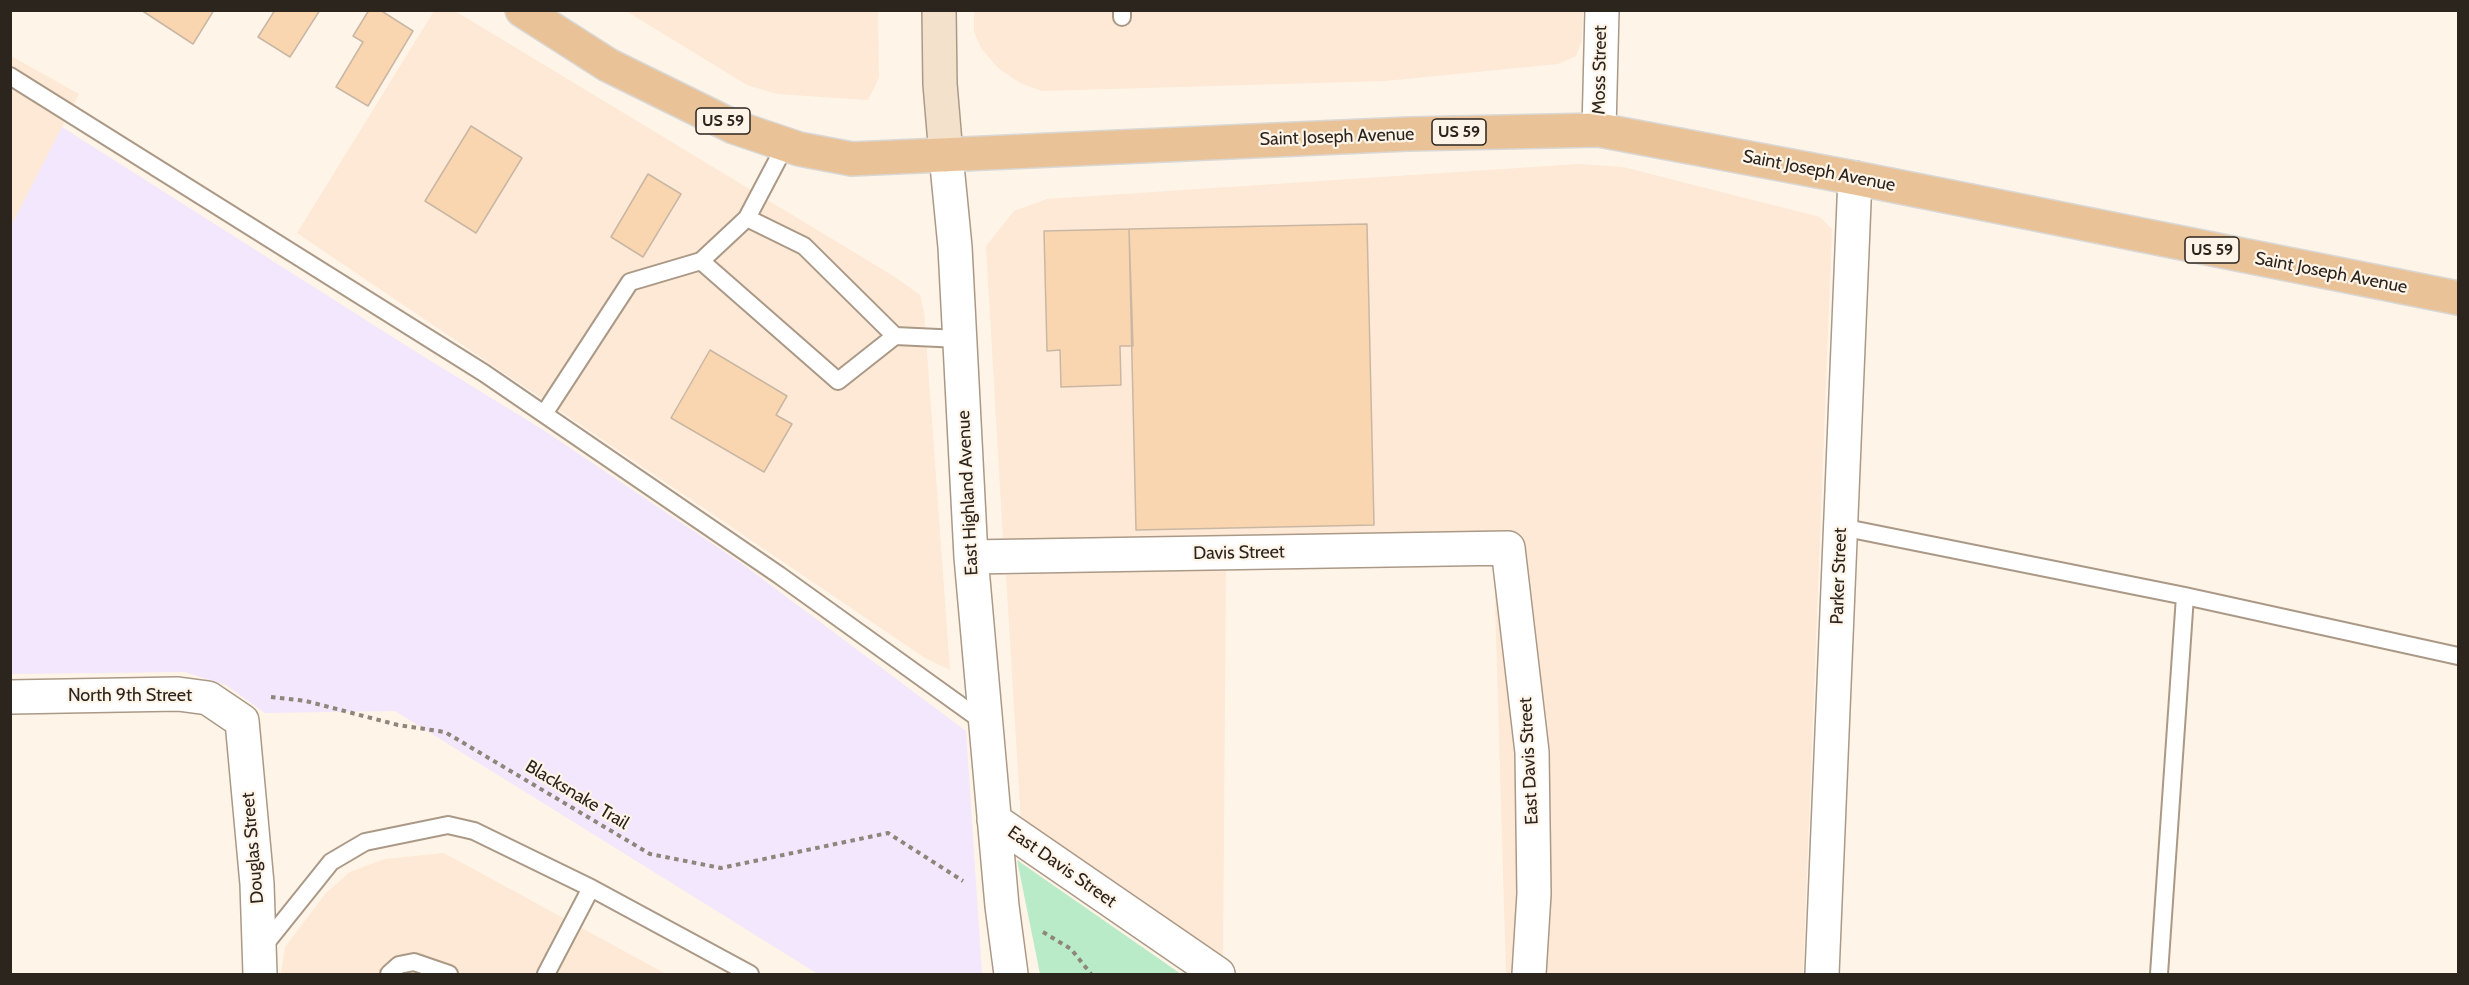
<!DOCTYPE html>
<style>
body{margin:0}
#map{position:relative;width:2469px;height:985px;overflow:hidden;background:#fff4e8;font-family:Cabin,sans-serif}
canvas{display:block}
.frame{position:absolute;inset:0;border:12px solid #2c251e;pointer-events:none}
</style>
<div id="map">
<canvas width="2469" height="985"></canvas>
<div class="frame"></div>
</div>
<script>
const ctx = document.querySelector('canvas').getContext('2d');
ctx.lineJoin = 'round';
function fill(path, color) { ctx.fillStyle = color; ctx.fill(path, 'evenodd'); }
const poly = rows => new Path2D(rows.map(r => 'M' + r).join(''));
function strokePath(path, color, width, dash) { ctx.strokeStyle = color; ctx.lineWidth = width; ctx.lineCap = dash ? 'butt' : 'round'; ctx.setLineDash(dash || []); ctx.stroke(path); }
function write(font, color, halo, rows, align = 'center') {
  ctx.font = font + ' Cabin,sans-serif'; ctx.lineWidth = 4.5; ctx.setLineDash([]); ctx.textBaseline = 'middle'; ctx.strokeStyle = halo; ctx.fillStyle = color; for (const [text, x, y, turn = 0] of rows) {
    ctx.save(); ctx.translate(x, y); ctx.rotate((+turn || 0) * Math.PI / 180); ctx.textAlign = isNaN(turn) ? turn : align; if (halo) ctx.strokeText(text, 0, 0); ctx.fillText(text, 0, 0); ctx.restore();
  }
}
fill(poly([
 [434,11,455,11,895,277,920,295,924,311,950,670,925,658,297,233],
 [626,11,878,11,879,78,868,100,777,94,747,85],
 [974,11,1583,11,1582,41,1576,56,1558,64,1385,81,1042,91,1020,83,998,68,981,48,974,32],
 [11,56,79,94,11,226],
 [1579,164,1623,167,1820,217,1832,229,1803,974,1506,974,1493,533,1003,540,986,246,1014,211,1047,199],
 [1226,569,1223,958,1021,823,1006,575],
 [444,853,666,974,281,974,285,947,326,893,350,872,385,859]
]), '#fde9d5');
fill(poly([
 [62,127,413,350,545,431,741,563,966,731,982,974,818,974,395,711,265,713,226,685,185,672,11,674,11,226]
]), '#f2e7fc');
fill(poly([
 [1017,860,1181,974,1040,974]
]), '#b9ebc9');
const building = poly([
 [141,10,214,10,193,44,141,10],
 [275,10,320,10,290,57,258,37,275,10],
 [369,10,380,10,413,31,368,106,336,87,363,42,353,36,369,10],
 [471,126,522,158,476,233,425,201,471,126],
 [648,174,681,194,643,257,611,237,648,174],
 [1367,224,1374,525,1136,530,1129,229,1367,224],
 [1129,229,1133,346,1120,346,1121,385,1061,387,1060,350,1047,351,1044,231,1129,229],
 [710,350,787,396,776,415,792,424,764,472,671,418,710,350]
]);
fill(building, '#fad6b0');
strokePath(building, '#c9b7a4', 1.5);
const lane = poly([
 [1122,10,1122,17],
 [10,76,484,373,779,575,985,723],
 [747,218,804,246,895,336],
 [701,261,838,381,895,336,960,339],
 [544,414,630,282,701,261,747,218,786,144],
 [1841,527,2185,596,2458,656],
 [262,948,331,862,365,842,448,825,474,831,591,888,750,974],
 [389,974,399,965,414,962,449,974],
 [546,974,591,888],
 [2159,974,2185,596]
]);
const street = poly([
 [1599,130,1602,10],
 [946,155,955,247,971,557,1002,906,1011,974],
 [971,557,1508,548,1532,752,1534,894,1529,974],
 [10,697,178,694,208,698,242,721,257,884,260,974],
 [994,820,1218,974],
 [1822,974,1855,178]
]);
const secondary = poly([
 [939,10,940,84,946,155]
]);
const primary = poly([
 [522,10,608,65,734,127,799,149,852,159,1408,134,1599,130,1855,178,2458,298]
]);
strokePath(lane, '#ab9987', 20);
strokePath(street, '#ab9987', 36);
strokePath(secondary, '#ab9987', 36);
strokePath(primary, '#d9d8d6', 36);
strokePath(poly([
 [271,697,306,701,398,725,445,732,650,854,721,868,888,833,963,881],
 [1043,932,1071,949,1091,974]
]), '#8e857b', 4, [4.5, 4.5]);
strokePath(lane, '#fff', 16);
strokePath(street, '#fff', 33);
strokePath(secondary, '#f4e1cb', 33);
strokePath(primary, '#e9c397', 33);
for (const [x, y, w] of [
 [723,121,54],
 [1459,132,54],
 [2212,250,54]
]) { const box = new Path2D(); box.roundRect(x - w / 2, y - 13, w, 26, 4.5); ctx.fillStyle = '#fff4e8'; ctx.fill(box); strokePath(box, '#2c251e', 1.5); }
write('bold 16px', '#2c251e', null, [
 ["US 59",723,121],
 ["US 59",1459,132],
 ["US 59",2212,250]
]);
write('18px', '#2c251e', '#fff4e8', [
 ["Moss Street",1600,70,-89],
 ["Saint Joseph Avenue",1337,137,-2],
 ["Saint Joseph Avenue",1819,171,11],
 ["Saint Joseph Avenue",2331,273,11],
 ["East Highland Avenue",968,493,-93],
 ["Davis Street",1239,553,-1],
 ["Parker Street",1839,576,-88],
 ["North 9th Street",130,696],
 ["East Davis Street",1529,761,-93],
 ["Blacksnake Trail",577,795,31],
 ["Douglas Street",253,848,-95],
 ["East Davis Street",1062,867,35]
]);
</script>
